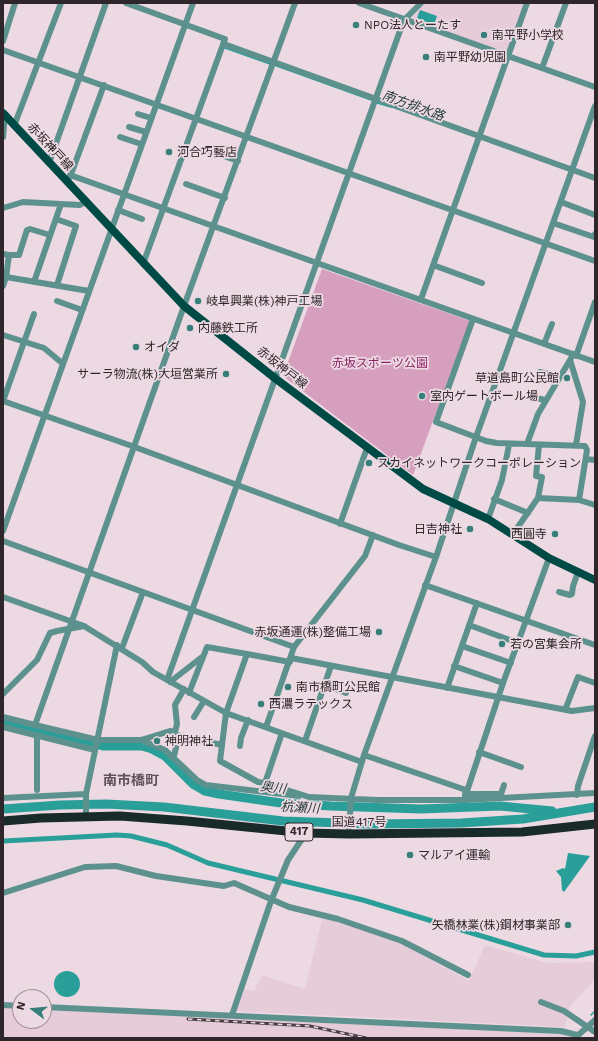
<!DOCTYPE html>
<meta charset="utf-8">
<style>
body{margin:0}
#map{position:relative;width:598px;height:1041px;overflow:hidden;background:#ecd9e2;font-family:"Work Sans",sans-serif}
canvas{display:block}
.frame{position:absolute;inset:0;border:4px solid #2e262a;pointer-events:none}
.north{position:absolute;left:12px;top:989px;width:40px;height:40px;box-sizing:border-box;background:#ecd9e2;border:1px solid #a09198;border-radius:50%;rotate:286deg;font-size:11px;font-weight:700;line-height:16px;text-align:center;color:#2e262a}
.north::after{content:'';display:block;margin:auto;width:14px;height:18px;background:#377f7a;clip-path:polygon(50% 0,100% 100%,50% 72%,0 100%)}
</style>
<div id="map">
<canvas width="598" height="1041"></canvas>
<div class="frame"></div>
<div class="north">N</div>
</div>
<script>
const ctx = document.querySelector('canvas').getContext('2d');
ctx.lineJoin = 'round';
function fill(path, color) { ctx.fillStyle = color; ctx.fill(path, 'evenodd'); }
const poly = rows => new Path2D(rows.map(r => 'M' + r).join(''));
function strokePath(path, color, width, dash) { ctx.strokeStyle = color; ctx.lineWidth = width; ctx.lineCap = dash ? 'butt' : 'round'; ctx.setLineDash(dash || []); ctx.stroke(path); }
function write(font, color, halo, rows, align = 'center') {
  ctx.font = font + ' "Work Sans","Noto Sans JP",sans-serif'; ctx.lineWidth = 3.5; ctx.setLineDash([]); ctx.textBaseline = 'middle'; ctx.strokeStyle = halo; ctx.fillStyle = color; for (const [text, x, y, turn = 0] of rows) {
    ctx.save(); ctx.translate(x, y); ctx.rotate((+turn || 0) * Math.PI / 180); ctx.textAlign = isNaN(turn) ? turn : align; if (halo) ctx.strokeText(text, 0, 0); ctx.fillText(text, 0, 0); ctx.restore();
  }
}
fill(poly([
 [424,3,524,3,507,51,505,52,410,19,410,16],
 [323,916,400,943,469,981,485,945,548,963,595,962,595,976,592,983,570,1006,565,1027,236,1011,244,989,254,991,262,975,305,989],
 [3,1008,20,1009,20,1021,44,1021,44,1010,565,1034,567,1038,3,1038]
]), '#e6cbd8');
fill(poly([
 [322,269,470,321,413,475,283,376]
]), '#d69fbd');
fill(poly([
 [420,10,437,16,434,25,417,18],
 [568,853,590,856,564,892,562,890,561,877,556,871,563,868,565,869],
 '54 984a13 13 0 1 1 26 0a13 13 0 1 1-26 0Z'
]), '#2a9f99');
strokePath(poly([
 [225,48,270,64],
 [274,65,374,101],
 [377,103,391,107],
 [591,1015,595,1011]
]), '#2a9f99', 1.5);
strokePath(poly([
 [3,841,117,835,131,836,167,845,208,863,363,900,544,955,576,956,595,952]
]), '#2a9f99', 5);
strokePath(poly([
 [3,721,103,746,142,746,152,749,165,756,193,784,205,791,219,794,281,803,331,806,421,809,500,806,552,811],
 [3,809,60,805,106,804,164,807,283,821,370,824,461,823,523,819,595,807]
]), '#2a9f99', 9);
strokePath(poly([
 [126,3,225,39,143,264],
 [359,3,595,87],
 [3,41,15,3],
 [224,44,595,178],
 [3,50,595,261],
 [542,68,566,3],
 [138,114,151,118],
 [14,126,61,3],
 [129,127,146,132],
 [3,137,5,115],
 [120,137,141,144],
 [207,150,238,161],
 [49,163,106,3],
 [70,175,595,362],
 [70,177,104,85],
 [186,184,225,198],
 [561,202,595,215],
 [3,208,23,202,80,205,85,202],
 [118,210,142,219],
 [56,219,76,226,57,285],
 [553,223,594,237,595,234],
 [3,254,9,255,6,277,3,286],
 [9,255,19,255,27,230,30,229,50,235],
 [433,265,482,283],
 [6,277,89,291],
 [34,282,61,204],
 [421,299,527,3],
 [57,301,82,310],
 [473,319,436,422,486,441,497,443,585,446,587,450,579,500],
 [3,335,44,348,62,363],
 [544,344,552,324],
 [573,354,570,360,583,402,576,445],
 [576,356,595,302],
 [540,372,560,377],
 [532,397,545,400],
 [3,401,132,446,399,545,436,557],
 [3,401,34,314],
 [527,444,538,414,570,360],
 [586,459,595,460],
 [538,498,542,477,536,476,539,445],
 [494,499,528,513],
 [488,519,502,480,509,445],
 [340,524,367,448],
 [3,531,193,3],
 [513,534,538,498,579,500,595,505],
 [3,541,294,647],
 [425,585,595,645],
 [559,592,570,595,572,594,573,586,578,572],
 [3,597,84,626,142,662,153,672,226,713,362,762],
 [469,625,518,643],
 [462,646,511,663],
 [122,648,143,592],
 [291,658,572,711,595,708],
 [454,666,503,683],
 [167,680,401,28,405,19,421,3],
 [170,682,202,657],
 [325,685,346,693],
 [447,688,477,603],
 [189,693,207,647,247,654],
 [3,694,37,660,50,633,57,631,84,626],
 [565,710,578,677,595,683],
 [3,717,35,725,184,306,295,3],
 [194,717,204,701],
 [35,725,98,740,141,740],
 [3,727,95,750],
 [266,727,294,647,365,556,373,535],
 [175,732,177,724,175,705,184,689],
 [282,733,265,783,309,797,377,800,464,800,595,793],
 [176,735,222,745],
 [305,741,331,666],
 [240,746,241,738,248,720],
 [479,752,521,767],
 [364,755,466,790],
 [174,756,177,743,175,732,170,731,141,740,165,750,197,780,206,785,299,796],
 [265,783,258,782,220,761,226,713,247,654,290,662],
 [37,790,37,735],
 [465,794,501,794,504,785],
 [577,795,578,786,595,736],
 [3,798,86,794],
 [464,800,503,683,549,558],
 [86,816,86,794,117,645],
 [349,834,351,798,364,755,436,557,476,437,595,106],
 [3,893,85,867,116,866,156,876,224,886,234,883,289,907,338,919,402,941,468,975],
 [541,1002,564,1011,595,1032],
 [3,1005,20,1006],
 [44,1007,561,1031,577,1035],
 [232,1015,271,901,288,860,306,833],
 [575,1038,595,1020]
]), '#5d918d', 6);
strokePath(poly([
 [3,113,184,306,276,379,423,489,488,519,549,558,595,580]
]), '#004a46', 8);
strokePath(poly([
 [3,821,41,818,120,816,187,821,306,833,349,834,522,832,595,824]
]), '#182b2a', 9);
const rail = poly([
 [188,1019,310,1026,366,1038]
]);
strokePath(rail, '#494044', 3);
strokePath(rail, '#ecd9e2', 1.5, [4.5]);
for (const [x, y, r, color] of [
 [356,25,4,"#377f7a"],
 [484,35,4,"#377f7a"],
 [426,57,4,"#377f7a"],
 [169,152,4,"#377f7a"],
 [198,301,4,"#377f7a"],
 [190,328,4,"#377f7a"],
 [136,347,4,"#377f7a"],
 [226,374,4,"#377f7a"],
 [567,378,4,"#377f7a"],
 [422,396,4,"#377f7a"],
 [369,463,4,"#377f7a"],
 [470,529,4,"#377f7a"],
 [555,534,4,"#377f7a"],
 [379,632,4,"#377f7a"],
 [502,644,4,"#377f7a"],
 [288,687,4,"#377f7a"],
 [261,704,4,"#377f7a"],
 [157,741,4,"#377f7a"],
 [410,855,4,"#377f7a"],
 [568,925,4,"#377f7a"]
]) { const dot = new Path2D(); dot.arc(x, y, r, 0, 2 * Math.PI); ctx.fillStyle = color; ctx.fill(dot); strokePath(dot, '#ecd9e2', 1.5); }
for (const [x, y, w] of [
 [299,832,28]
]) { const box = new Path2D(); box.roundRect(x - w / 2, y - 9, w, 18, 3); ctx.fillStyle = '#ecd9e2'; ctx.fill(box); strokePath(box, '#2e262a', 1); }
write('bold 11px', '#2e262a', null, [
 ["417",299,832]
]);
write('12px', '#2e262a', '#ecd9e2', [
 ["NPO法人とーたす",364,25],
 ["南平野小学校",492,35],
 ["南平野幼児園",434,57],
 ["河合巧藝店",177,152],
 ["岐阜興業(株)神戸工場",206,301],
 ["内藤鉄工所",198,328],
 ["オイダ",144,347],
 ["サーラ物流(株)大垣営業所",218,374,"right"],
 ["草道島町公民館",559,378,"right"],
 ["室内ゲートボール場",430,396],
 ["スカイネットワークコーポレーション",377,463],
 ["日吉神社",462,529,"right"],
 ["西圓寺",547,534,"right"],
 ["赤坂通運(株)整備工場",371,632,"right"],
 ["若の宮集会所",510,644],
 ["南市橋町公民館",296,687],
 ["西濃ラテックス",269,704],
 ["神明神社",165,741],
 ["マルアイ運輸",418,855],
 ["矢橋林業(株)鋼材事業部",560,925,"right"]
], 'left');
write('12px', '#2e262a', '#ecd9e2', [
 ["赤坂神戸線",50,147,47],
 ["赤坂神戸線",282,368,38],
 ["国道417号",359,822]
]);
write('12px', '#8e2669', '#ecd9e2', [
 ["赤坂スポーツ公園",380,363]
]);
write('italic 13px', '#1d3634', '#ecd9e2', [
 ["南方排水路",413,106,20],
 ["奥川",273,788,7],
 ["杭瀬川",300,808,3]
]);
write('bold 14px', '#61515a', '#ecd9e2', [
 ["南市橋町",131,781]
]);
</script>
